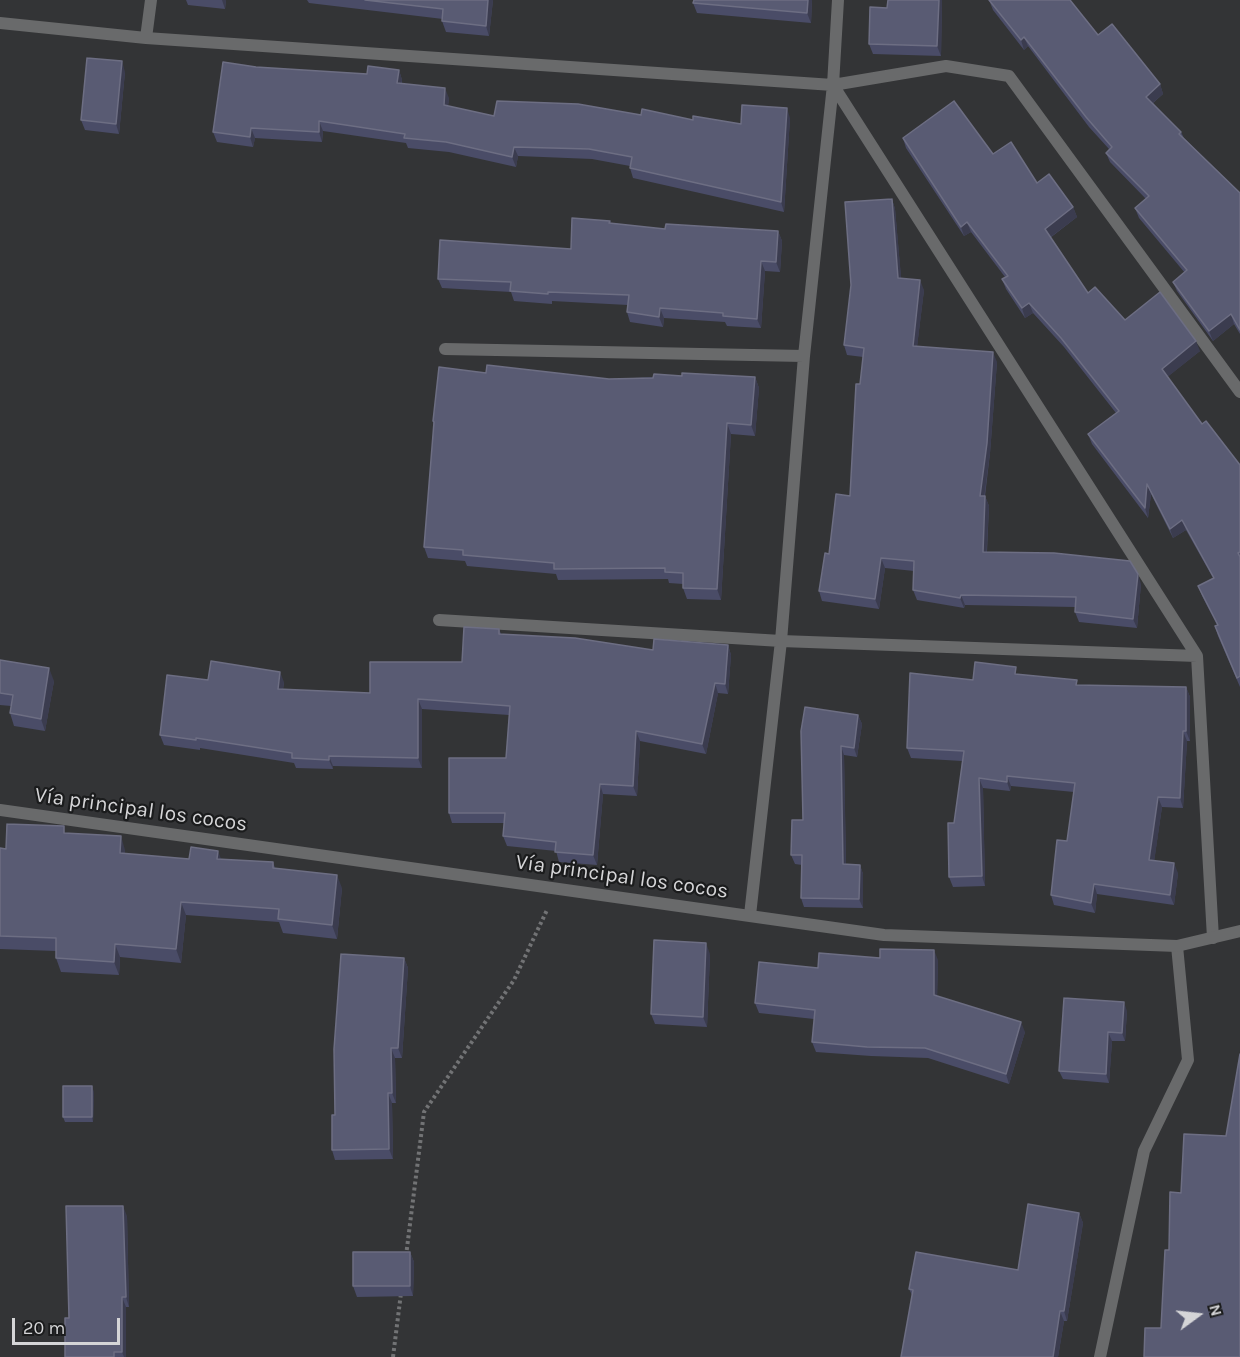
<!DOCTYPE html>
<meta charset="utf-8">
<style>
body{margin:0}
#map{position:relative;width:1240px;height:1357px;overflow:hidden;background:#333436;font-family:Karla,sans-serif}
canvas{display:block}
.north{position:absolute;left:1168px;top:1285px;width:60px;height:60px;-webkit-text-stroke:4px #1b1c1d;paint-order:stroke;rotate:75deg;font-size:16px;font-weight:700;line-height:24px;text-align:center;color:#d5d5d7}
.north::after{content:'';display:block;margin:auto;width:21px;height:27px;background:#d5d5d7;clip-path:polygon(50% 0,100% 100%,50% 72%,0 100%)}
.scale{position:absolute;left:12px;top:1318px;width:108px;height:27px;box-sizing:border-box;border:3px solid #d5d5d7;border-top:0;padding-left:8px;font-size:18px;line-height:21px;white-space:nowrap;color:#d5d5d7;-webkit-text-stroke:4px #1b1c1d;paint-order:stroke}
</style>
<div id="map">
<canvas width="1240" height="1357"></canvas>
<div class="north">N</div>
<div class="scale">20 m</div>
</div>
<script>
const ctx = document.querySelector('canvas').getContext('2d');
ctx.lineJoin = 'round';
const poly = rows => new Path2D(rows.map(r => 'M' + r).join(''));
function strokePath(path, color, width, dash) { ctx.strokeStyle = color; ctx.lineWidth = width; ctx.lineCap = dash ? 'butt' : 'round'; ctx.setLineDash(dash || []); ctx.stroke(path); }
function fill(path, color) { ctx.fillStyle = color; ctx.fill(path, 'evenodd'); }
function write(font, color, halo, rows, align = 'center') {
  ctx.font = font + ' Karla,sans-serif'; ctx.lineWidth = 4.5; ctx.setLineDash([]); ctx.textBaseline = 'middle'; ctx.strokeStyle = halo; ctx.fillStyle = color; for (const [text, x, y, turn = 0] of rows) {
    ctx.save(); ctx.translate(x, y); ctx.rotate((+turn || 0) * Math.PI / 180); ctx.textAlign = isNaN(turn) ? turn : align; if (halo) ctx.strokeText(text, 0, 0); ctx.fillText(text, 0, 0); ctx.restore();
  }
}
strokePath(poly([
 [406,1256,424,1112,514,980,547,910],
 [393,1357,401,1293]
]), '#727375', 4, [3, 3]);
strokePath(poly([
 [0,23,146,38,833,85,946,66,1009,76,1240,392],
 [146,38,151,0],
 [833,85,1197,656,1213,938],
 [445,349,804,356],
 [439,620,781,641,1197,656],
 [750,915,781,641,804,356,833,85,838,0],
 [1100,1357,1144,1151,1188,1060,1177,946]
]), '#696a6b', 12);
strokePath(poly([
 [0,810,884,935,1177,946,1240,931]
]), '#696a6b', 12);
fill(poly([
 [186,0,226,0,225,9,188,5],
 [307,0,493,0,489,36,446,32,442,21,443,19,309,3],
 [692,0,812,0,811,23,697,13,693,3,694,0],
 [888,0,942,0,941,56,873,54,869,44,887,8],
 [989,0,1098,35,1160,84,1163,94,1153,103,1181,132,1184,138,1240,193,1240,334,1234,324,1213,341,1177,291,1173,282,1185,273,1139,218,1135,208,1146,199,1110,162,1106,153,1109,149,1089,127,1028,46,1024,50,993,10],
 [256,67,367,74,399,70,402,80,402,84,449,98,448,106,494,116,641,115,741,124,790,118,784,212,633,178,630,168,630,166,592,159,518,156,516,167,449,152,408,148,406,143,323,131,322,142,255,138,253,147,217,142,213,132],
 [125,72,119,134,85,130,81,120],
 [903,138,993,154,1073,207,1077,217,1050,238,1088,293,1125,320,1200,351,1167,377,1202,424,1240,465,1240,687,1218,636,1215,626,1217,625,1202,596,1198,586,1213,578,1186,530,1173,538,1151,494,1148,518,1092,444,1088,434,1116,413,1064,347,1033,313,1025,318,1006,289,1002,279,1005,277,971,232,964,236,906,148],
 [892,199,895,209,901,278,924,290,917,346,997,362,990,453,985,496,989,506,987,552,1141,584,1137,628,1079,622,1075,612,1075,607,965,605,964,608,917,600,913,590,914,571,885,568,879,609,822,601,819,591,829,554,850,496,863,357,847,355,844,345],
 [610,221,611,223,665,229,778,231,782,241,780,272,765,271,761,328,727,326,725,322,664,318,663,327,630,322,627,312,628,305,552,301,552,304,514,301,511,292,442,288,438,279,571,249],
 [486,373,609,379,682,376,755,377,759,388,755,436,731,434,721,600,687,599,683,588,683,584,669,583,668,579,558,580,556,574,467,566,465,561,428,558,424,547,434,425,433,421],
 [499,629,501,634,653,650,728,645,731,655,728,694,718,693,706,754,640,741,637,796,603,794,597,865,559,862,556,851,507,846,503,836,504,823,452,823,449,813,506,758,509,715,422,709,422,768,333,766,333,769,296,768,294,763,200,748,200,750,164,745,160,735,208,680,284,682,283,690,370,693,462,662],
 [0,660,54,681,45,731,14,726,10,713,11,706,0,705],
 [1019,675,1078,685,1186,687,1190,697,1190,741,1187,741,1183,808,1162,807,1154,861,1178,873,1174,905,1097,894,1095,913,1054,905,1051,895,1067,841,1074,792,1011,786,1010,791,983,788,985,886,953,887,949,877,962,761,911,758,907,748,973,680],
 [858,715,862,724,857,757,844,755,846,864,860,865,863,874,863,908,804,907,801,898,802,865,795,864,791,855,803,820,801,731],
 [67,833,125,850,125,854,189,859,222,859,273,862,275,868,342,888,337,939,283,933,279,922,186,915,181,963,120,957,119,975,61,972,56,958,56,951,0,949,0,848,6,849],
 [710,954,707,1027,655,1024,651,1014],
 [404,958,408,968,402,1058,395,1058,396,1103,392,1103,393,1159,335,1160,332,1150,335,1115],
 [880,958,938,960,937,996,1025,1032,1009,1084,928,1058,871,1056,816,1052,812,1042,814,1019,759,1013,755,1003,818,968],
 [1127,1011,1125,1041,1112,1041,1109,1083,1063,1079,1059,1071],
 [94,1092,93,1122,65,1122,63,1117],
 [1079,1213,1083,1223,1067,1321,1064,1321,1058,1357,901,1357,912,1295,909,1289,1018,1270],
 [127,1216,129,1307,126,1307,126,1357,65,1357,69,1318],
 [410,1252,414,1262,413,1296,357,1297,353,1286]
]), '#4a4c67');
fill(poly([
 [222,0,226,0,225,9],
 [488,0,493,0,489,36,486,26],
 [808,0,812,0,811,23,807,13],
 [939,0,942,0,941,56,937,46],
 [1024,37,1028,46,1024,50,1021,40],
 [122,61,125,72,119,134,116,124],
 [399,70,402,80,400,93,397,83],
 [1160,84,1163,94,1149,106,1146,97],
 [445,88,449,98,447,114,444,105],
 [787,108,790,118,784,212,781,202],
 [319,121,323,131,322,142,319,132],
 [251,128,255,138,253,147,250,137],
 [514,147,518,156,516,167,512,157],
 [892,199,895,209,902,287,898,278],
 [1073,207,1077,217,1048,239,1045,229],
 [967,222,971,232,964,236,961,227],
 [778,231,782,241,780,272,776,262],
 [761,261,765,271,761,328,757,319],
 [920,280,924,290,916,356,913,346],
 [1029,303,1033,313,1025,318,1022,308],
 [660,308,664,318,663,327,659,317],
 [1231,314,1234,324,1213,341,1209,331],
 [1196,341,1200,351,1165,379,1162,369],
 [993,352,997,362,990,453,983,506,980,496],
 [755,377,759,388,755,436,751,425],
 [727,423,731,434,721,600,717,589],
 [1147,484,1151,494,1148,518,1145,508],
 [985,496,989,506,986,562,983,552],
 [1182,520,1186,530,1173,538,1170,529],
 [881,558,885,568,879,609,875,599],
 [1138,574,1141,584,1137,628,1133,619],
 [961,595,965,605,964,608,960,598],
 [728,645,731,655,728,694,725,684],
 [49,668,54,681,45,731,41,719],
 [280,672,284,682,281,699,278,689],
 [715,683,718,693,706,754,702,744],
 [1186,687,1190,697,1190,741,1186,731],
 [418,699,422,709,422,768,418,758],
 [858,715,862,724,857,757,854,748],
 [636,731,640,741,637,796,633,786],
 [1183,731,1187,741,1183,808,1180,798],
 [841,746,844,755,846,873,843,864],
 [329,756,333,766,333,769,329,760],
 [1007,776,1011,786,1010,791,1007,782],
 [979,778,983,788,985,886,982,876],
 [600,784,603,794,597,865,593,855],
 [1158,797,1162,807,1153,870,1149,860],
 [121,836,125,850,125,867,120,853],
 [218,851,223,864,217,859],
 [1174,863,1178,873,1174,905,1170,895],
 [860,865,863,874,863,908,859,899],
 [337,875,342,888,337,939,332,925],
 [1094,884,1097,894,1095,913,1091,903],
 [181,902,186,915,181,963,176,949],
 [706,943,710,954,707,1027,703,1017],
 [115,944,120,957,119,975,114,962],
 [934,950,938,960,937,1005,934,995],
 [404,958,408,968,402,1058,398,1048],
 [1124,1002,1127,1011,1125,1041,1122,1033],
 [1021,1022,1025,1032,1009,1084,1006,1074],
 [1108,1032,1112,1041,1109,1083,1106,1074],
 [391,1048,395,1058,396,1103,392,1093],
 [92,1086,94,1092,93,1122,92,1117],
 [388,1093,392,1103,393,1159,389,1149],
 [123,1206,127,1216,129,1307,126,1297],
 [1079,1213,1083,1223,1067,1321,1064,1311],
 [410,1252,414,1262,413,1296,410,1286],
 [122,1297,126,1307,126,1357,124,1357,122,1352],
 [1060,1311,1064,1321,1058,1357,1053,1357]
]), '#3b3c4f');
const building = poly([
 [365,0,488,0,486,26,442,21,443,9,365,0],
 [694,0,808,0,807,13,693,3,694,0],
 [888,0,939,0,937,46,869,44,870,7,887,8,888,0],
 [989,0,1070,0,1098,35,1112,24,1160,84,1146,97,1181,132,1179,134,1240,193,1240,330,1231,314,1209,331,1173,282,1187,270,1135,208,1149,196,1106,153,1112,147,1086,117,1024,37,1021,40,989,0],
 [87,58,122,61,116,124,81,120,87,58],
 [223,62,256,67,367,74,368,66,399,70,397,83,445,88,444,105,494,116,497,101,578,104,641,115,642,109,693,120,693,116,741,124,742,105,787,108,781,202,630,168,632,157,589,149,514,147,512,157,446,142,404,138,405,134,319,121,319,132,251,128,250,137,213,132,223,62],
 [954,101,993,154,1011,142,1037,183,1049,174,1073,207,1045,229,1088,293,1095,287,1125,320,1160,292,1196,341,1162,369,1202,424,1206,421,1240,465,1240,552,1238,553,1240,557,1240,676,1237,678,1215,626,1218,625,1198,586,1214,578,1182,520,1170,529,1147,484,1145,508,1088,434,1119,411,1061,338,1029,303,1022,308,1002,279,1008,276,967,222,961,227,903,138,954,101],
 [892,199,898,278,920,280,913,346,993,352,987,443,980,496,985,496,983,552,1054,553,1130,561,1138,574,1133,619,1075,612,1076,597,961,595,960,598,913,590,914,561,881,558,875,599,819,591,825,553,829,554,836,494,850,496,856,384,860,384,864,348,844,345,851,285,845,202,892,199],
 [572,218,610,221,609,223,665,229,666,224,778,231,776,262,761,261,757,319,723,316,723,313,660,308,659,317,627,312,629,295,548,292,548,294,510,291,511,282,438,279,440,240,571,249,572,218],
 [487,365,609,379,653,378,654,374,682,376,682,373,755,377,751,425,727,423,717,589,683,588,683,573,665,572,665,568,554,569,554,563,463,555,463,550,424,547,434,422,433,421,439,367,486,373,487,365],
 [464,627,499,629,499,634,575,638,653,650,654,639,728,645,725,684,715,683,702,744,636,731,633,786,600,784,593,855,555,852,556,842,503,836,505,813,449,813,449,758,506,758,510,706,418,699,418,758,329,756,329,760,292,758,292,753,196,738,196,740,160,735,167,675,208,680,211,661,280,672,278,689,370,693,370,662,462,662,464,627],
 [0,660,49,668,41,719,10,713,13,695,0,693,0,660],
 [975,662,1016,667,1015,674,1077,680,1076,685,1186,687,1186,731,1183,731,1180,798,1158,797,1149,860,1174,863,1170,895,1094,884,1091,903,1051,895,1057,840,1067,841,1075,783,1007,776,1007,782,979,778,982,876,949,877,948,823,954,823,964,751,907,748,910,673,973,680,975,662],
 [805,707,858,715,854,748,841,746,843,864,860,865,859,899,801,898,802,855,791,855,792,820,803,820,801,731,805,707],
 [7,824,64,826,64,833,121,836,120,853,189,859,191,847,218,851,217,859,273,862,273,868,337,875,332,925,278,919,279,909,181,902,176,949,115,944,114,962,56,958,56,938,0,936,0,848,6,849,7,824],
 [654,940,706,943,703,1017,651,1014,654,940],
 [880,949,934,950,934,995,1021,1022,1006,1074,925,1048,867,1047,812,1042,815,1010,755,1003,759,962,818,968,819,953,880,958,880,949],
 [341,954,404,958,398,1048,391,1048,392,1093,388,1093,389,1149,332,1150,332,1115,335,1115,334,1049,341,954],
 [1064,998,1124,1002,1122,1033,1108,1032,1106,1074,1059,1071,1064,998],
 [1240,1054,1240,1357,1144,1357,1145,1328,1161,1328,1165,1250,1169,1250,1170,1192,1181,1193,1184,1134,1226,1136,1240,1054],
 [63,1086,92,1086,92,1117,63,1117,63,1086],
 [1028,1204,1079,1213,1064,1311,1060,1311,1053,1357,901,1357,913,1290,909,1289,916,1252,1018,1270,1028,1204],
 [66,1206,123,1206,126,1297,122,1297,122,1352,114,1352,114,1357,65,1357,65,1318,69,1318,66,1206],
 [353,1252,410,1252,410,1286,353,1286,353,1252]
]);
fill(building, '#595b73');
strokePath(building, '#6d6e83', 1.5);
write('21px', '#d5d5d7', '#1b1c1d', [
 ["Vía principal los cocos",141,810,8],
 ["Vía principal los cocos",622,877,8]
]);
</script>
